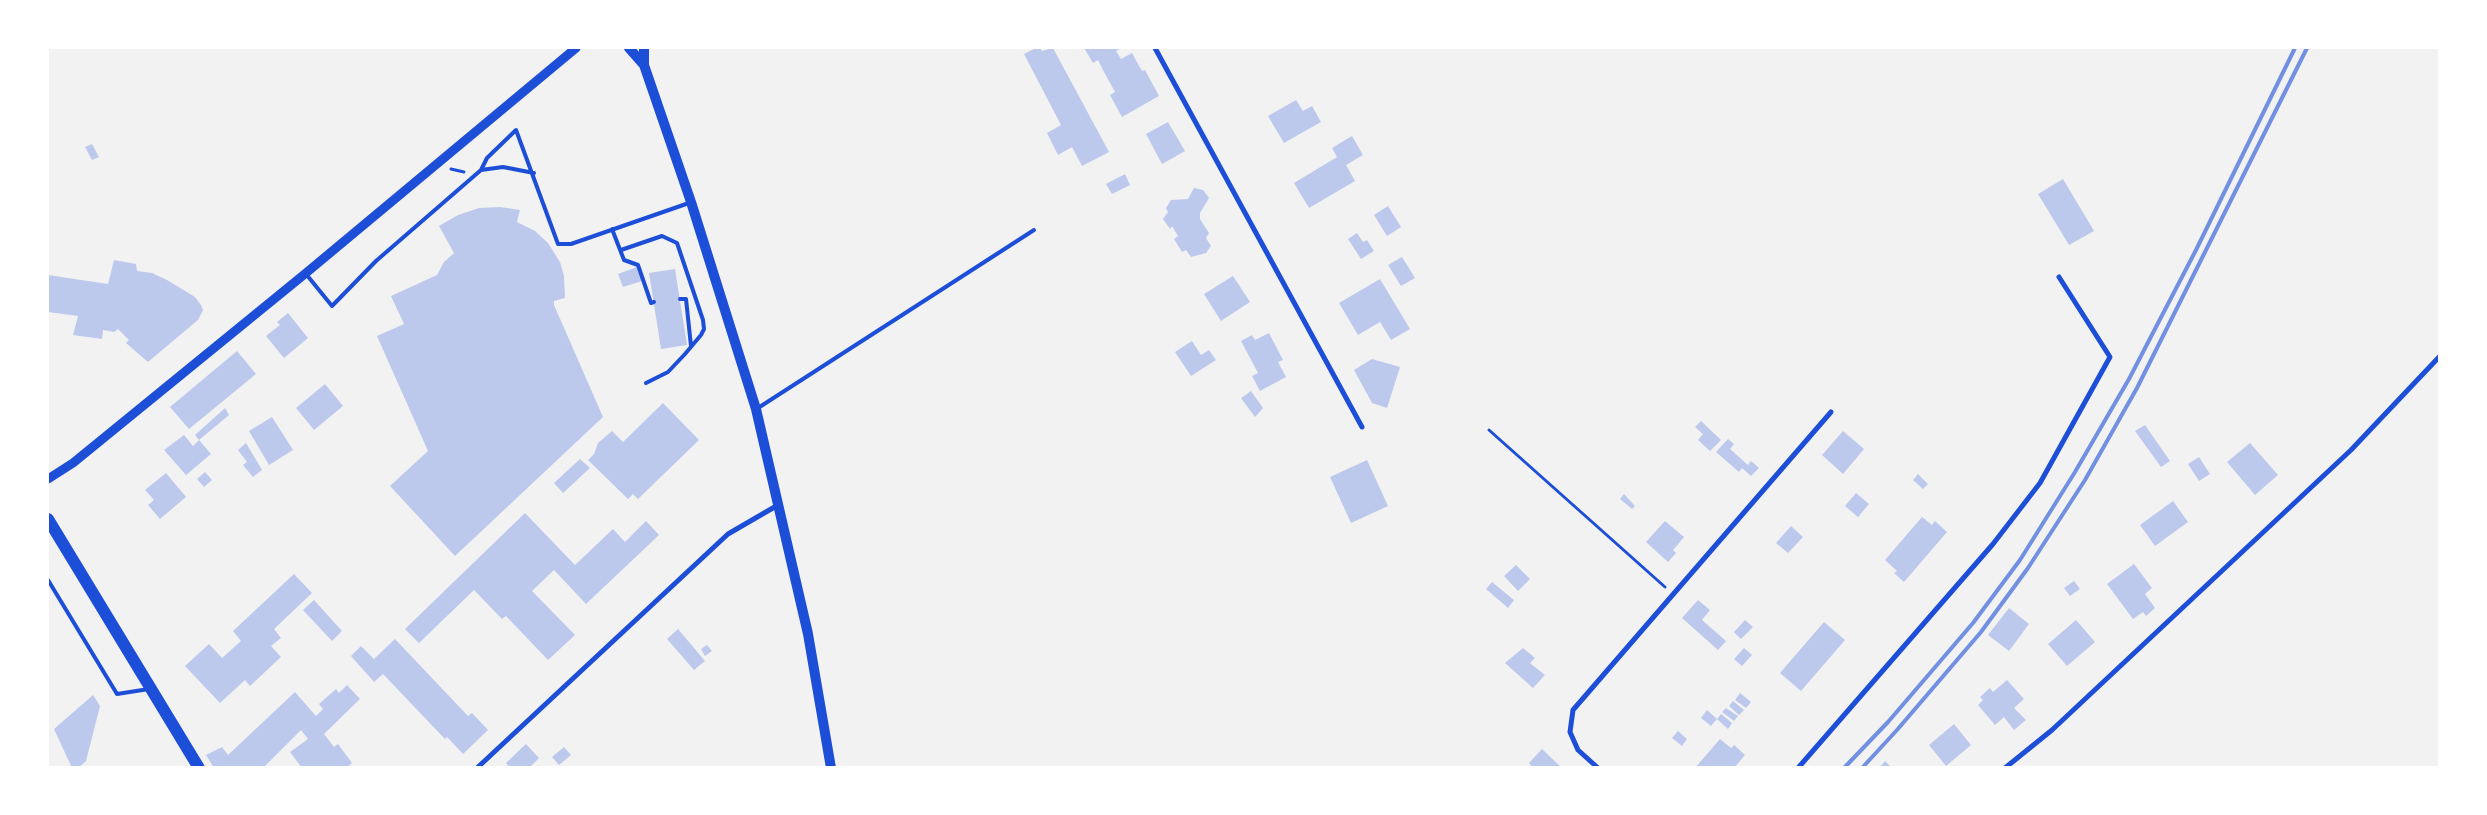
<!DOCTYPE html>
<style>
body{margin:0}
#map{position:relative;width:2487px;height:815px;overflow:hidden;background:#f2f2f2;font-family:"Noto Sans",sans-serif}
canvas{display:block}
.frame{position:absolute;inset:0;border:49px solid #fff;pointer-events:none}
</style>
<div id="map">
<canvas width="2487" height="815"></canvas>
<div class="frame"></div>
</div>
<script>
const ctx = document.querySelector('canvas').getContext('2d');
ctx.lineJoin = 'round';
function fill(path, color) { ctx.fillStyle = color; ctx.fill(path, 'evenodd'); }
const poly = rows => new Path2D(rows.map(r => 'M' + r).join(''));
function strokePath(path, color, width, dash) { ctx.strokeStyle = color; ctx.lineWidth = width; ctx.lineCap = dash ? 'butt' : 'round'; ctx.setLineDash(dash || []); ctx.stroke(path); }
fill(poly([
 [1036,48,1040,48,1042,51,1053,48,1109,152,1082,166,1072,147,1058,155,1047,133,1061,125,1024,54],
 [1084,48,1122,48,1116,51,1121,59,1132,53,1142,71,1145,70,1159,96,1122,117,1110,95,1115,92,1104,72,1098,60,1093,63],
 [1296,100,1303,111,1312,106,1321,122,1284,143,1268,116],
 [1168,122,1185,151,1162,164,1146,134],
 [1352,136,1363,155,1346,165,1355,181,1309,208,1294,183,1337,157,1332,148],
 [92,144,99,157,92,160,85,147],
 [1125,174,1130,185,1112,194,1106,184],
 [2063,179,2094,231,2069,245,2038,194],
 [1194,188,1203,190,1209,198,1200,213,1200,219,1209,233,1206,238,1211,246,1206,253,1191,257,1186,250,1182,252,1174,239,1178,236,1172,226,1170,229,1163,219,1168,212,1166,208,1171,200,1188,199],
 [1388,206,1401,227,1387,236,1374,215],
 [500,207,520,210,517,222,535,231,548,243,560,262,564,276,565,298,554,301,554,305,603,417,455,556,390,486,428,451,377,336,404,324,391,296,437,275,444,262,454,253,439,226,458,215,479,208],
 [1357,233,1363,242,1367,240,1374,251,1361,259,1348,239],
 [1402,257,1415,278,1401,286,1388,265],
 [114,260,136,264,137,271,152,273,167,280,195,297,201,305,203,310,198,320,148,362,126,343,129,340,118,329,114,332,103,330,102,339,73,335,78,316,48,312,48,275,108,284],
 [637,267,642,281,623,287,618,274],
 [675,269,687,345,661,349,649,273],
 [1233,276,1250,302,1221,321,1204,294],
 [1380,279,1410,329,1391,340,1380,322,1358,335,1339,303],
 [288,313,308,338,284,358,266,336,280,325,277,322],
 [1269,333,1283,360,1278,362,1286,377,1260,391,1252,376,1258,373,1241,341,1252,335,1255,340],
 [1192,341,1201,355,1209,350,1216,360,1191,376,1175,352],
 [237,351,256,374,189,429,170,407],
 [1372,359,1400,367,1387,408,1372,403,1354,370],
 [325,384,343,406,314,430,296,408],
 [1251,391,1263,408,1255,417,1241,398],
 [663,403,699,440,638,499,633,494,628,499,588,460,594,454,598,443,612,431,623,442],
 [225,408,229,415,199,440,211,454,186,475,164,450,184,435,193,446,199,440,195,435],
 [272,417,293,450,269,465,249,431],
 [1701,421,1721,440,1710,451,1698,440,1703,434,1695,427],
 [2145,425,2170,461,2161,467,2135,431],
 [1843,431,1864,449,1843,474,1822,455],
 [1728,439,1734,444,1730,449,1748,465,1751,461,1759,468,1751,476,1742,468,1739,472,1716,452],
 [246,443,262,470,253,477,243,465,247,462,238,450],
 [2250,443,2278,475,2255,495,2227,462],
 [2199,457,2210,474,2199,481,2188,464],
 [580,459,590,468,563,493,554,483],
 [1367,460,1388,506,1351,523,1330,477],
 [205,472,212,480,204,487,197,479],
 [166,473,186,497,160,519,148,505,154,500,145,490],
 [1918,474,1928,484,1923,489,1913,480],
 [1856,493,1869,504,1858,517,1845,506],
 [1624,494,1635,506,1632,509,1620,499],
 [2173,501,2188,522,2155,546,2140,525],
 [525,513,575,565,613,529,625,542,646,521,659,535,586,604,554,570,532,591,575,635,548,660,506,616,502,619,474,590,419,643,405,629],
 [1922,517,1932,525,1935,521,1947,532,1904,582,1894,573,1897,571,1885,560],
 [1665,521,1684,537,1673,550,1676,553,1668,562,1646,542],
 [1791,526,1803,537,1788,553,1776,543],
 [2134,564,2152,588,2145,594,2155,608,2146,616,2143,612,2133,619,2107,584],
 [1516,565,1530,579,1518,591,1504,576],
 [294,574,312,593,274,629,281,638,271,646,281,657,250,686,245,680,220,703,185,666,209,644,222,658,241,641,233,631],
 [2074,581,2080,589,2070,596,2064,588],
 [1492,582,1514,600,1508,608,1486,589],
 [314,600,342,631,332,641,303,610],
 [1698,600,1710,610,1702,620,1726,641,1718,650,1682,618],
 [2009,608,2029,624,2009,651,1988,635],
 [1745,620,1753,627,1741,639,1734,632],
 [2076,620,2095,642,2067,666,2048,644],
 [1824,622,1845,640,1801,691,1780,673],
 [678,629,705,661,694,670,667,639],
 [395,639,468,716,472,713,488,730,463,754,447,737,445,739,383,674,374,682,351,656,361,646,374,659],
 [707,645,712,651,705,656,701,649],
 [1523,648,1535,658,1530,663,1545,675,1533,688,1505,663],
 [1744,648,1752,655,1742,666,1734,659],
 [2007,680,2024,699,2014,708,2026,720,2014,730,2004,717,1995,725,1978,705,1983,700,1980,697,1990,688,1993,692],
 [347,685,360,699,324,734,334,747,338,744,352,763,346,768,302,768,290,752,308,739,301,730,263,768,214,768,206,755,222,747,228,755,295,692,316,716,323,709,319,704,336,689,339,693],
 [1740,693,1751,702,1746,708,1735,700],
 [93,695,100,706,86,761,78,768,72,768,54,729],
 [1733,701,1744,710,1739,715,1729,706],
 [1726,708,1738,716,1734,721,1722,712],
 [1707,710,1717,719,1711,726,1701,718],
 [1721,714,1732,723,1728,729,1717,719],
 [1954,724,1971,745,1946,766,1929,745],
 [1678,731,1687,739,1682,746,1672,738],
 [1720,739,1731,748,1734,745,1745,755,1734,768,1695,768],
 [526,744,539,758,529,768,510,768,506,763],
 [564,747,571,755,559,765,552,757],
 [1542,749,1562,768,1533,768,1529,763],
 [1885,761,1892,768,1879,768]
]), '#bdc9ec');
strokePath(poly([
 [451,169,464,172],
 [1489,430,1665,587]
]), '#1d4ed8', 3);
strokePath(poly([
 [481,170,503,167,534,173],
 [612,229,624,260,638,265,651,303,654,302],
 [621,250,662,236,677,243,703,320,704,329,701,335,685,354,668,372,646,383],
 [306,274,332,306,376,261,481,170,487,158,516,130,558,244,571,244,689,203],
 [680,299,686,299,691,346],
 [758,408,1034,230],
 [48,580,117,694,149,689]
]), '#1d4ed8', 4);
strokePath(poly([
 [1155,48,1362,427],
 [477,768,728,534,778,505],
 [1598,768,1578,750,1570,732,1573,710,1831,412],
 [1798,768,1993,544,2040,483,2110,357,2059,277],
 [2005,768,2052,730,2351,450,2440,356]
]), '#1d4ed8', 5);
strokePath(poly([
 [48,479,73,463,306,273,576,48]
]), '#1d4ed8', 9);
strokePath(poly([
 [629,48,644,65],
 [644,48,644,65,691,202,756,409,808,634,831,768]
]), '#1d4ed8', 10);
strokePath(poly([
 [48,519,199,768]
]), '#1d4ed8', 12);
strokePath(poly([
 [1844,768,1888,722,1973,623,2020,560,2075,472,2129,379,2196,250,2295,48],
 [1862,768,1897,730,1981,632,2028,568,2085,480,2137,388,2307,48]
]), '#7290e2', 4);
</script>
